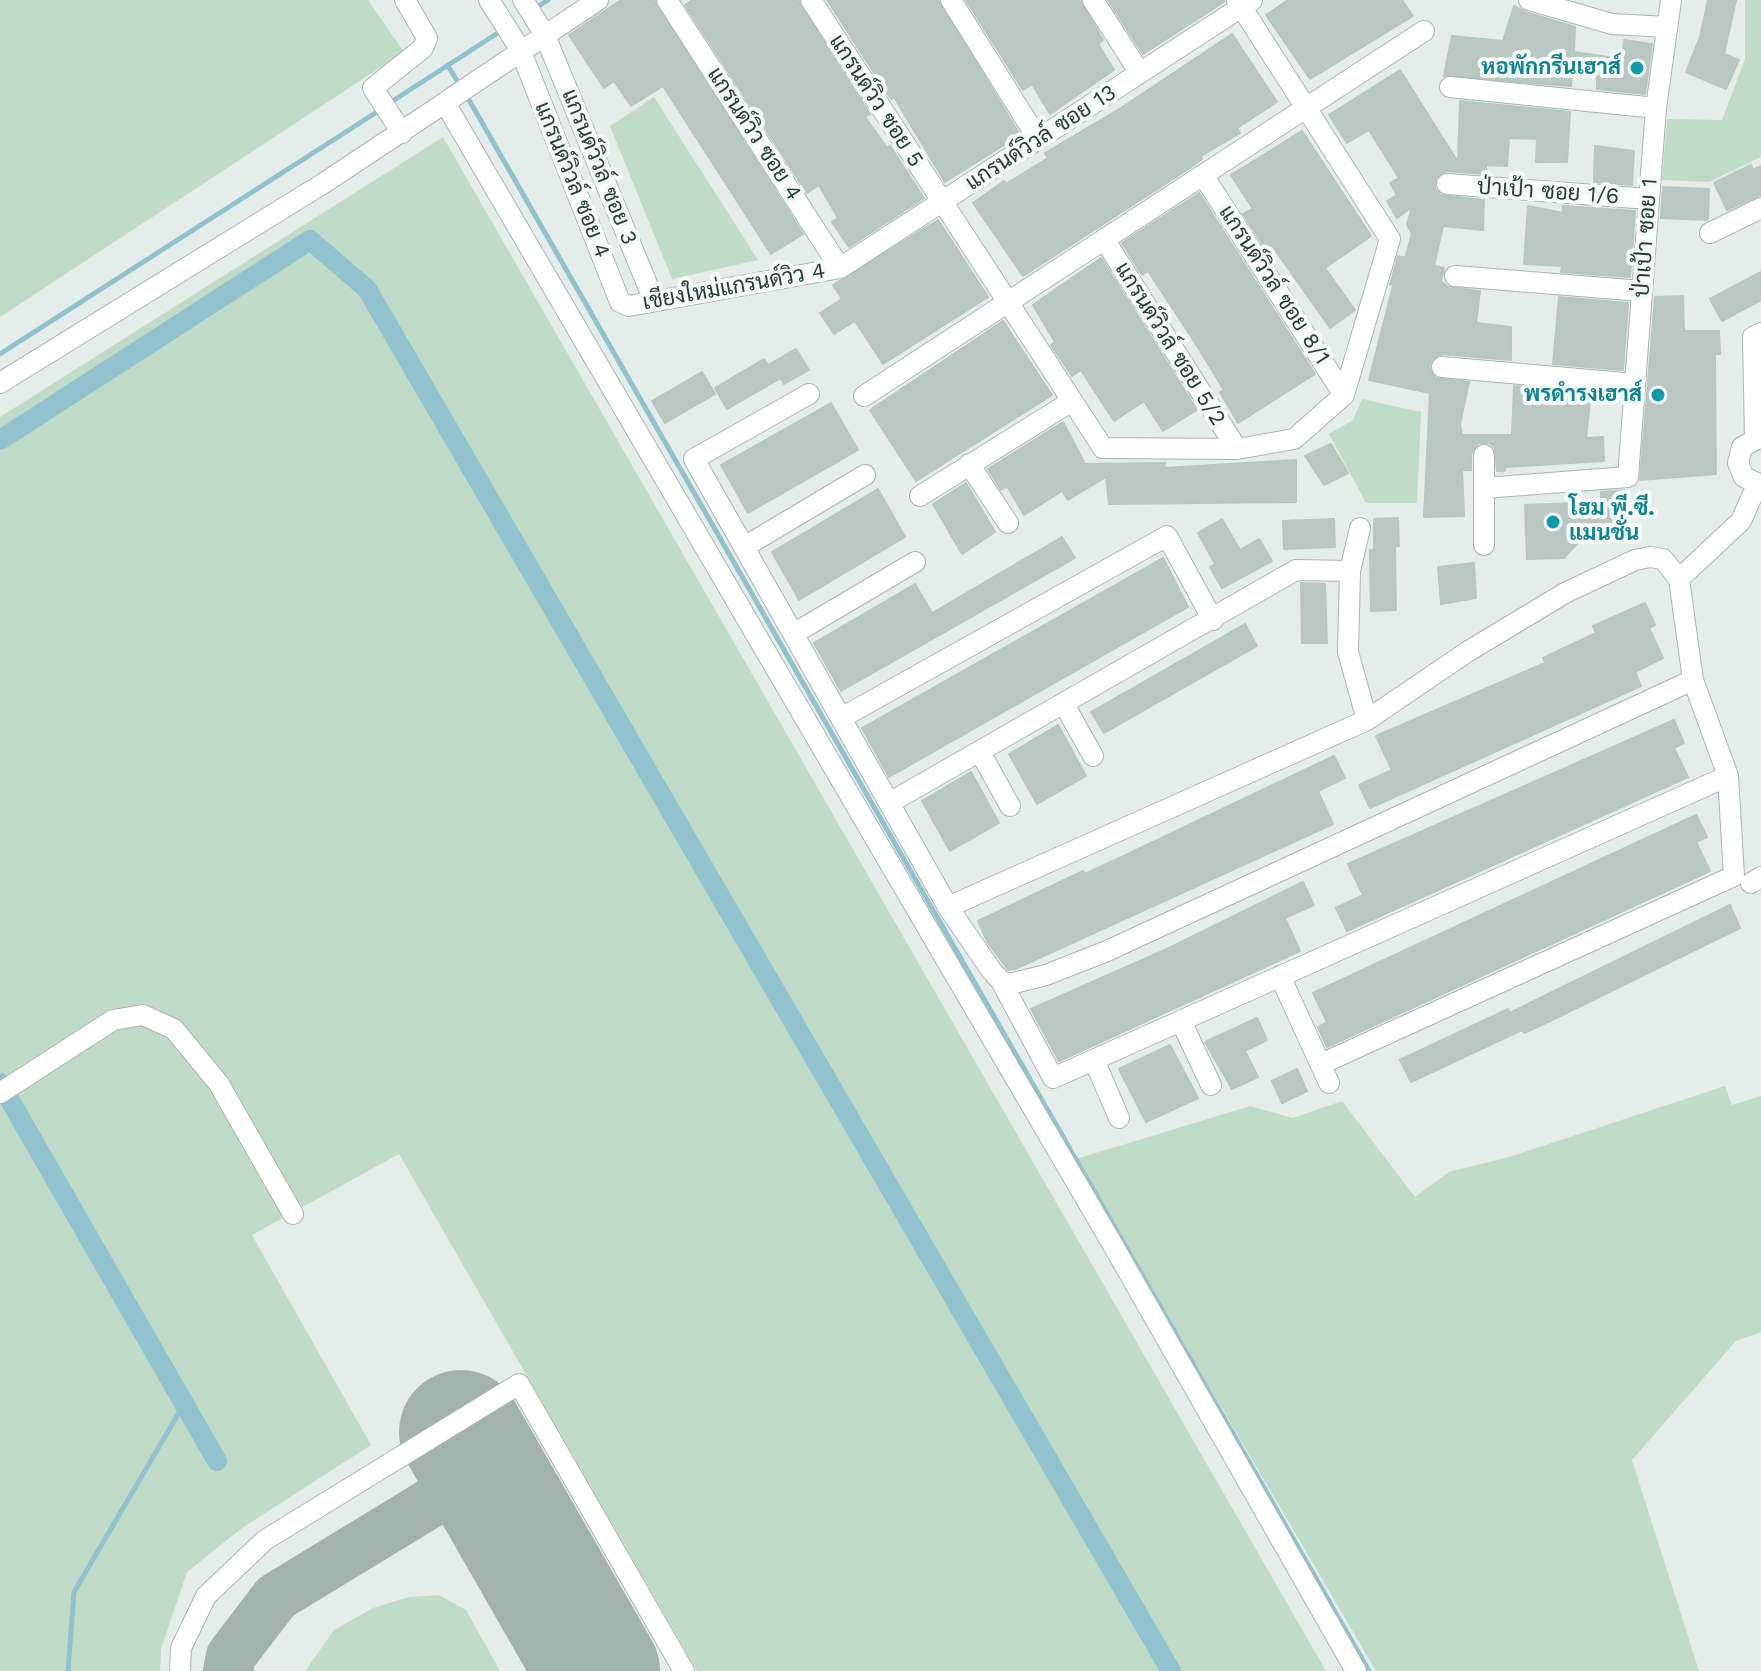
<!DOCTYPE html>
<meta charset="utf-8">
<style>
body{margin:0}
canvas{display:block;background:#e5edea}
</style>
<canvas width="1761" height="1671"></canvas>
<script>
const ctx = document.querySelector('canvas').getContext('2d');
ctx.lineJoin = 'round';
function fill(path, color) { ctx.fillStyle = color; ctx.fill(path, 'evenodd'); }
const poly = rows => new Path2D(rows.map(r => 'M' + r).join(''));
function strokePath(path, color, width, dash) { ctx.strokeStyle = color; ctx.lineWidth = width; ctx.lineCap = dash ? 'butt' : 'round'; ctx.setLineDash(dash || []); ctx.stroke(path); }
function write(font, color, halo, rows, align = 'center') {
  ctx.font = font + ' "Work Sans",Sarabun,sans-serif'; ctx.lineWidth = 8; ctx.setLineDash([]); ctx.textBaseline = 'middle'; ctx.strokeStyle = halo; ctx.fillStyle = color; for (const [text, x, y, turn = 0] of rows) {
    ctx.save(); ctx.translate(x, y); ctx.rotate((+turn || 0) * Math.PI / 180); ctx.textAlign = isNaN(turn) ? turn : align; if (halo) ctx.strokeText(text, 0, 0); ctx.fillText(text, 0, 0); ctx.restore();
  }
}
fill(poly([
 [0,0,368,0,404,52,0,317],
 [1745,0,1761,0,1761,157,1709,182,1662,180,1667,119,1722,120,1745,59],
 [654,97,758,260,672,279,610,126],
 [443,137,1326,1671,697,1671,399,1154,252,1235,371,1445,242,1528,187,1572,161,1649,160,1671,0,1671,0,417],
 [1362,399,1421,412,1417,503,1366,503,1329,434,1353,420],
 [1725,1086,1732,1105,1761,1096,1761,1332,1736,1341,1632,1460,1699,1671,1376,1671,1076,1159,1250,1106,1293,1118,1342,1101,1415,1197,1449,1172,1506,1158],
 [439,1595,466,1610,500,1671,305,1671,334,1630,373,1608,409,1597]
]), '#c0dcc8');
strokePath(poly([
 [536,8,548,0],
 [448,66,459,84],
 [465,93,1369,1671],
 [388,104,504,29],
 [0,354,380,110],
 [68,1671,74,1592,184,1404]
]), '#92c2cd', 5);
strokePath(poly([
 [0,440,310,240,367,289,1171,1671],
 [0,1083,217,1461]
]), '#92c2cd', 20);
strokePath(poly([
 [228,1671,231,1656,276,1597,483,1471]
]), '#a2b3ae', 50);
strokePath(poly([
 [461,1432,598,1671]
]), '#a2b3ae', 124);
const building = poly([
 [621,0,654,0,803,234,771,254,663,86,631,106,614,81,604,88,569,35,621,0],
 [692,0,798,0,870,114,865,117,887,148,890,146,924,198,849,247,832,222,838,218,819,185,807,193,685,5,692,0],
 [827,0,938,0,1020,135,945,182,894,97,891,99,827,0],
 [966,0,1080,0,1103,40,1098,44,1114,70,1050,114,1032,84,1023,90,966,0],
 [1108,0,1224,0,1224,2,1143,54,1108,0],
 [1288,0,1402,0,1413,16,1310,79,1266,15,1288,0],
 [1708,0,1736,0,1724,54,1739,60,1726,89,1686,72,1700,37,1708,0],
 [1514,6,1525,12,1575,27,1574,52,1622,59,1624,40,1652,44,1645,94,1597,89,1597,70,1572,69,1571,86,1444,76,1452,36,1503,41,1514,6],
 [1232,34,1277,102,1237,128,1240,133,1201,156,1202,159,1190,168,1023,276,973,203,1004,181,1006,184,1048,158,1045,153,1121,108,1232,34],
 [1400,70,1458,162,1460,101,1570,112,1567,162,1536,162,1537,139,1509,138,1507,166,1486,165,1486,174,1447,171,1436,177,1435,189,1440,195,1484,200,1483,230,1443,226,1434,266,1444,268,1441,281,1448,287,1480,291,1476,323,1511,327,1511,360,1442,354,1432,359,1429,367,1435,378,1469,382,1460,424,1462,435,1512,435,1514,386,1591,393,1586,438,1603,437,1604,461,1505,467,1505,471,1497,471,1495,448,1490,443,1478,443,1471,454,1471,470,1462,470,1464,516,1424,517,1430,393,1369,380,1394,282,1390,285,1391,282,1398,256,1405,258,1412,234,1407,225,1412,207,1397,218,1387,201,1397,195,1390,183,1399,178,1369,130,1347,143,1329,115,1400,70],
 [1302,131,1371,236,1325,268,1355,310,1330,328,1273,247,1267,251,1243,214,1253,209,1231,175,1302,131],
 [1595,146,1634,151,1632,185,1594,182,1595,146],
 [1751,165,1753,170,1761,166,1761,195,1727,210,1714,183,1751,165],
 [1663,187,1709,189,1708,220,1661,218,1663,187],
 [1199,193,1315,374,1238,423,1220,392,1224,390,1194,341,1148,271,1142,275,1122,243,1199,193],
 [1528,206,1563,213,1563,206,1635,211,1630,277,1561,272,1562,266,1524,264,1528,206],
 [938,220,988,297,883,364,855,321,834,334,820,313,842,299,833,285,938,220],
 [1101,258,1197,410,1163,431,1144,401,1114,421,1081,370,1072,376,1051,345,1055,342,1033,305,1101,258],
 [1761,272,1761,300,1722,321,1710,299,1761,272],
 [1683,296,1684,331,1719,331,1720,354,1715,354,1716,474,1640,480,1655,297,1683,296],
 [1559,297,1628,303,1623,370,1553,364,1559,297],
 [1003,321,1052,395,916,481,870,410,1003,321],
 [796,349,809,370,784,384,781,378,727,409,715,388,764,359,768,365,796,349],
 [702,372,715,394,665,423,652,401,702,372],
 [831,403,858,450,748,513,721,465,831,403],
 [1063,422,1085,464,1165,463,1164,468,1296,460,1296,502,1109,504,1106,477,1068,500,1062,491,1024,515,1007,486,1001,490,988,469,1063,422],
 [1331,444,1348,473,1324,485,1305,456,1331,444],
 [966,483,995,532,962,554,933,504,966,483],
 [878,489,905,537,799,600,772,552,878,489],
 [1625,490,1624,527,1581,530,1581,539,1564,558,1527,559,1525,505,1601,502,1601,492,1625,490],
 [1398,518,1399,546,1395,546,1396,610,1371,611,1370,550,1374,550,1374,519,1398,518],
 [1222,519,1240,550,1259,539,1272,561,1222,588,1210,567,1215,564,1198,533,1222,519],
 [1334,519,1335,547,1284,549,1283,521,1334,519],
 [1062,537,1075,558,841,691,814,643,915,584,932,613,1062,537],
 [1163,558,1188,607,889,777,862,728,1163,558],
 [1474,563,1476,598,1441,604,1438,567,1474,563],
 [1301,583,1325,584,1327,643,1302,643,1301,583],
 [1645,603,1655,625,1649,628,1663,658,1635,672,1641,686,1370,808,1359,785,1392,770,1376,736,1545,663,1543,658,1596,633,1593,626,1645,603],
 [1245,624,1257,646,1104,733,1091,712,1245,624],
 [1674,720,1684,743,1674,748,1688,777,1347,931,1336,908,1363,895,1348,864,1674,720],
 [1058,725,1086,776,1037,804,1009,754,1058,725],
 [1334,756,1345,778,1318,791,1333,824,1015,969,1008,970,988,943,978,921,1083,871,1085,874,1113,861,1334,756],
 [971,772,999,823,950,851,922,801,971,772],
 [1696,815,1707,837,1696,842,1710,871,1327,1047,1318,1027,1327,1022,1313,993,1696,815],
 [1303,882,1314,905,1285,918,1300,951,1059,1061,1031,1009,1167,949,1303,882],
 [1730,905,1740,928,1550,1021,1524,1033,1522,1030,1411,1082,1400,1060,1508,1009,1510,1013,1538,999,1730,905],
 [1257,1018,1267,1040,1245,1051,1258,1077,1232,1089,1205,1042,1257,1018],
 [1170,1045,1198,1098,1146,1122,1119,1069,1170,1045],
 [1297,1069,1307,1091,1282,1103,1272,1081,1297,1069]
]);
fill(building, '#bac8c3');
strokePath(building, '#b8c6c1', 2);
const minor = poly([
 [489,0,520,49,620,302,629,306,840,268,1252,0],
 [523,0,544,33,654,301],
 [598,0,450,99,446,102,448,108,1110,1240,1356,1671],
 [667,0,840,268],
 [811,0,1103,448,1237,449,1294,439,1344,395,1390,239,1237,0],
 [951,0,1038,139],
 [1093,0,1140,73],
 [1529,0,1612,24,1667,27],
 [1450,87,1656,108],
 [402,133,373,88,423,48,427,38,405,0],
 [1203,175,1344,395],
 [1447,184,1649,199],
 [1710,233,1761,208],
 [1104,239,1237,449],
 [1455,276,1642,291],
 [1442,367,1635,384],
 [0,383,324,183,446,102],
 [809,394,694,459,948,907,991,970,1001,981,1010,984,1046,975,1107,951,1693,680,1679,579,1663,559,1650,557,1635,560,1565,593,1467,652,1367,720,948,907],
 [864,396,1424,31],
 [1761,437,1742,447,1738,463,1744,477,1761,485],
 [1755,438,1753,337,1761,333],
 [969,464,1008,523],
 [1484,488,1628,477,1656,108,1671,0],
 [920,496,1072,401],
 [1360,528,1350,571,1348,652,1367,720],
 [1484,545,1484,455],
 [744,547,865,475],
 [1679,579,1741,521,1757,485],
 [793,634,915,562],
 [1064,704,1093,756],
 [841,718,1167,536,1213,620],
 [980,752,1010,806],
 [889,803,1296,570,1350,571],
 [1751,883,1761,877],
 [1280,976,1329,1083],
 [1001,981,1053,1078,1728,776,1693,680],
 [1181,1021,1211,1085],
 [1094,1060,1119,1118],
 [1321,1064,1734,876,1728,776],
 [0,1093,113,1020,143,1015,174,1029,219,1084,293,1214],
 [180,1671,181,1648,206,1596,265,1540,519,1384,684,1671]
]);
strokePath(minor, '#a8b5b1', 22);
strokePath(minor, '#fff', 20);
for (const [x, y, r, color] of [
 [1637,68,8,"#0f9aa8"],
 [1658,395,8,"#0f9aa8"],
 [1553,522,8,"#0f9aa8"]
]) { const dot = new Path2D(); dot.arc(x, y, r, 0, 2 * Math.PI); ctx.fillStyle = color; ctx.fill(dot); strokePath(dot, '#f5faf8', 3); }
write('bold 22px', '#0d838f', '#f5faf8', [
 ["หอพักกรีนเฮาส์",1621,68],
 ["พรดำรงเฮาส์",1642,395],
 ["โฮม พี.ซี.",1569,509,"left"],
 ["แมนชั่น",1569,534,"left"]
], 'right');
write('22px', '#253d38', '#f5faf8', [
 ["แกรนด์วิว ซอย 5",876,101,57],
 ["แกรนด์วิว ซอย 4",754,134,57],
 ["แกรนด์วิวล์ ซอย 13",1041,138,-33],
 ["แกรนด์วิวล์ ซอย 3",599,167,68],
 ["แกรนด์วิวล์ ซอย 4",572,180,68],
 ["ป่าเป้า ซอย 1/6",1548,192,4],
 ["ป่าเป้า ซอย 1",1646,238,-86],
 ["แกรนด์วิวล์ ซอย 8/1",1274,285,57],
 ["เชียงใหม่แกรนด์วิว 4",734,287,-10],
 ["แกรนด์วิวล์ ซอย 5/2",1170,344,58]
]);
</script>
